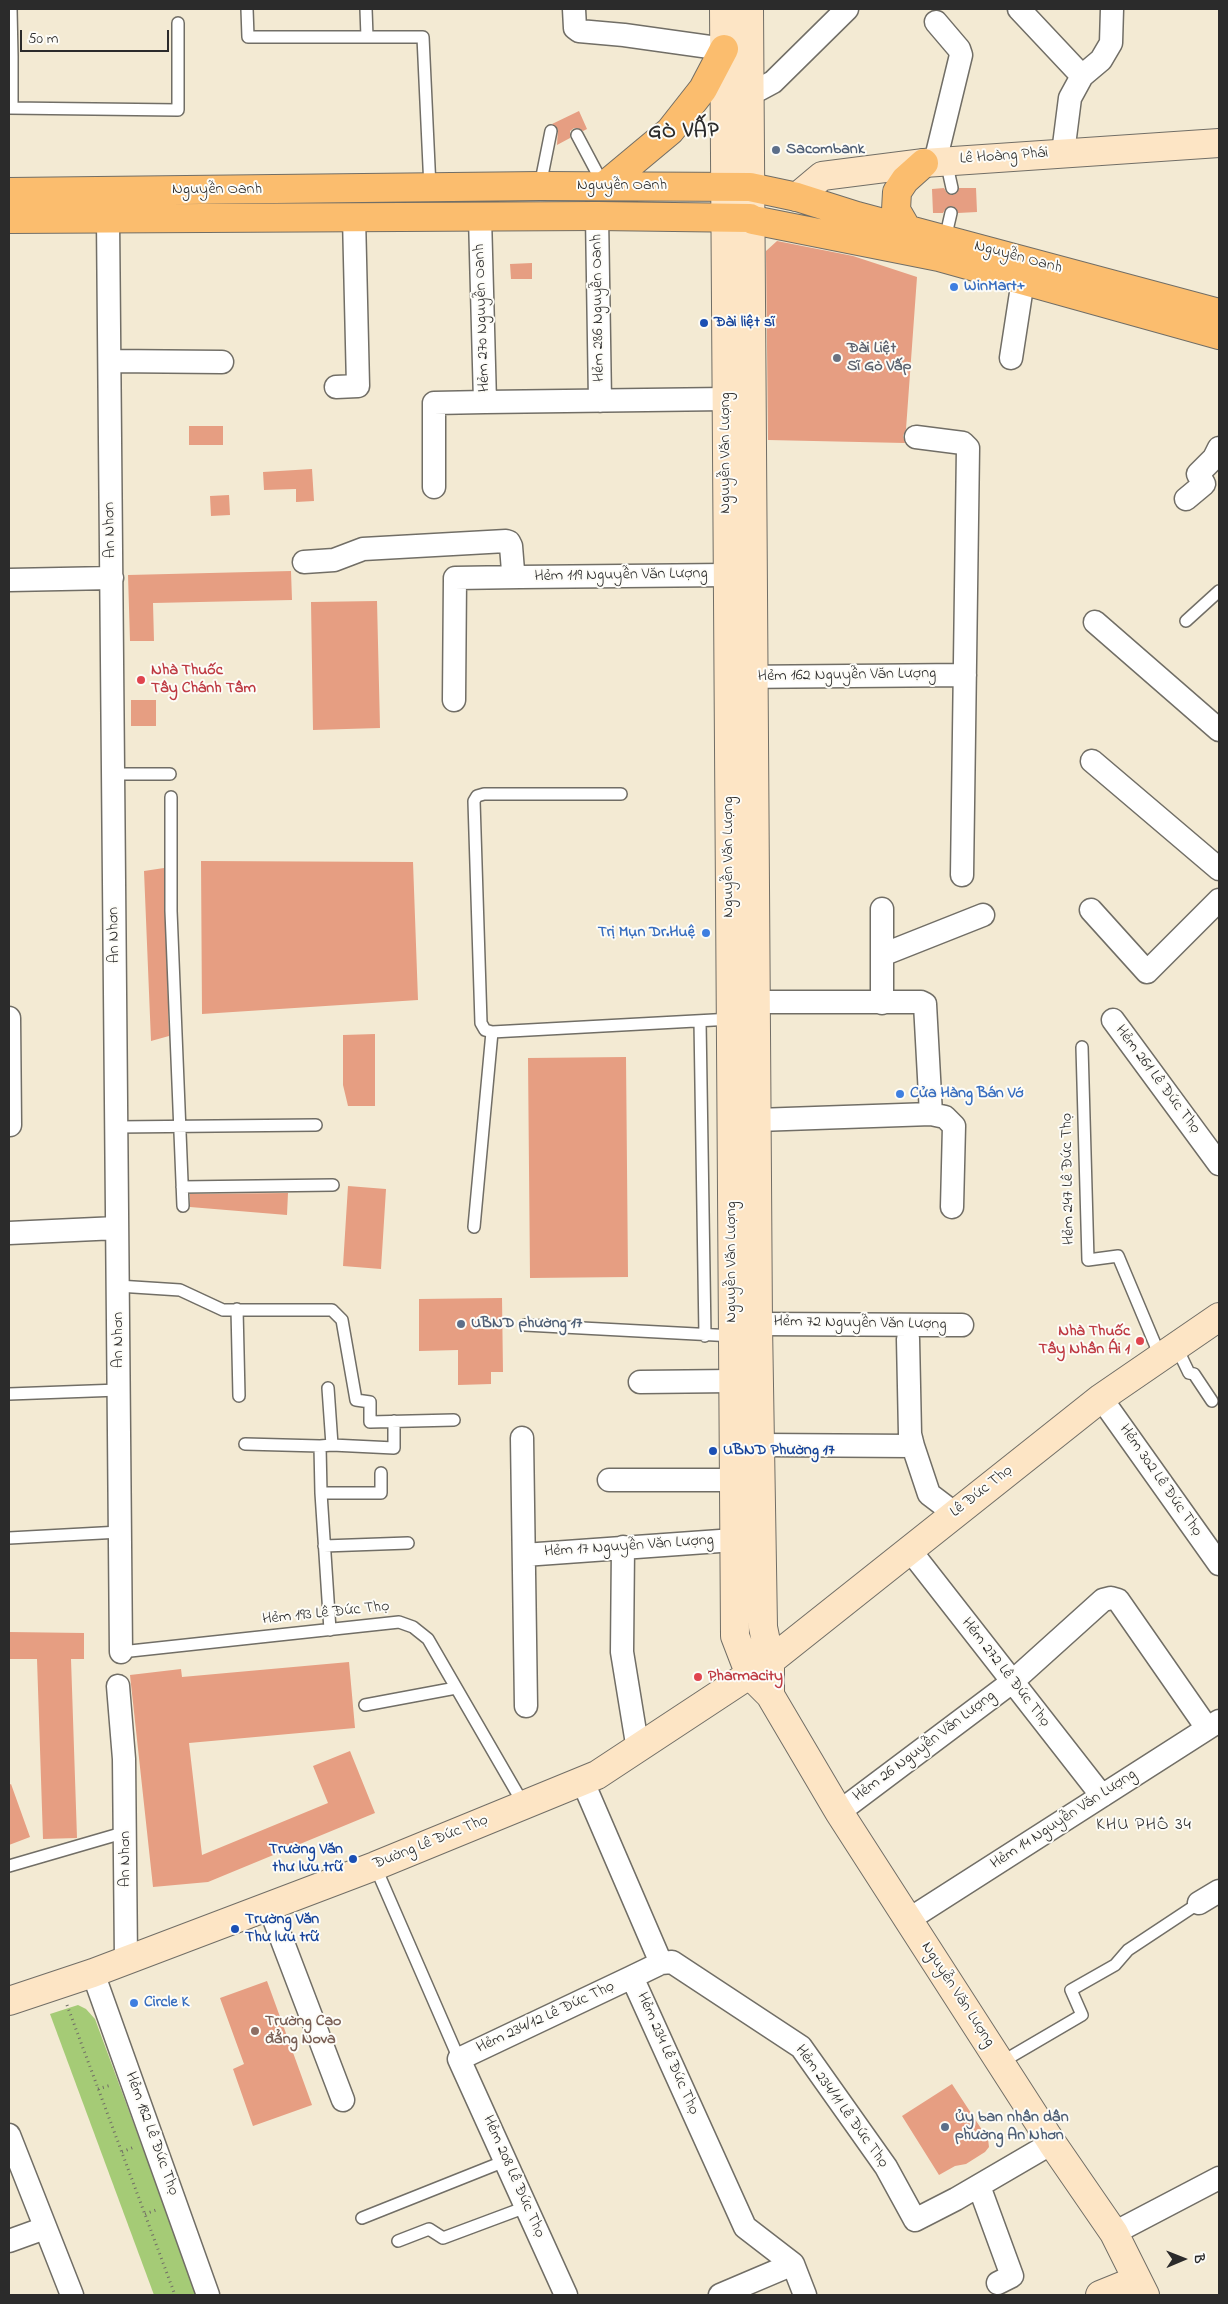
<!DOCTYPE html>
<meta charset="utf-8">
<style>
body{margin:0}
#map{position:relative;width:1228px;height:2304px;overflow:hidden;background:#f3ead3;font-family:"Indie Flower",sans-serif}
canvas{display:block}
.frame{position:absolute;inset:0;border:10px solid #2b2b2b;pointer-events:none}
.north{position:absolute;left:1158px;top:2234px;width:50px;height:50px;-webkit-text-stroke:4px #fdfcf7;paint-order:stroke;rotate:89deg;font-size:14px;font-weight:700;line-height:20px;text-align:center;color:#2b2b2b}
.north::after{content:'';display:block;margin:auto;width:18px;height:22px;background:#2b2b2b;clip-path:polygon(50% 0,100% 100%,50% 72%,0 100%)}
.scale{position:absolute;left:20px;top:30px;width:149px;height:22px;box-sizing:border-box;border:2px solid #2b2b2b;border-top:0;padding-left:6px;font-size:15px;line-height:18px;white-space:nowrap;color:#2b2b2b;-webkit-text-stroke:4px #fdfcf7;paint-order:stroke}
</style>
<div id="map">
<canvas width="1228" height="2304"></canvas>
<div class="frame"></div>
<div class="north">B</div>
<div class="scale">50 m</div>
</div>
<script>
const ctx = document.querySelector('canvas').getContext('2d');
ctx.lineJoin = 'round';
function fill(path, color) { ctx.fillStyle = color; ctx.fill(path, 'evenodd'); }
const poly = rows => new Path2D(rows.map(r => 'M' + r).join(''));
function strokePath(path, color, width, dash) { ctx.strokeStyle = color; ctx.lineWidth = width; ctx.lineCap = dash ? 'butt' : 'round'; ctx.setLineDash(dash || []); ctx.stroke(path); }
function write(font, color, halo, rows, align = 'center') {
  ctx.font = font + ' "Indie Flower",sans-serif'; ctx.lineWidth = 4; ctx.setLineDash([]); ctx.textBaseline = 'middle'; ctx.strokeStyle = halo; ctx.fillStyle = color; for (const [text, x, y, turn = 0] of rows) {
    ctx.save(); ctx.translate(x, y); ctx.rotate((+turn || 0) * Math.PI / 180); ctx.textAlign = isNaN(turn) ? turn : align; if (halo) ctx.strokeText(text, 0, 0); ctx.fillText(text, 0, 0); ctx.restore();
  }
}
fill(poly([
 [78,2005,86,2009,95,2019,197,2295,154,2295,50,2014]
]), '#a5cb76');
fill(poly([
 [579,111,587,129,583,131,578,128,574,128,570,131,570,138,557,145,558,129,552,124],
 [944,188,947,193,953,195,957,193,959,188,976,188,977,212,958,213,956,208,952,206,946,208,943,213,933,213,932,189],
 [777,241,853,256,917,277,906,429,903,436,905,443,768,440,766,251],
 [532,263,532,279,511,279,510,264],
 [189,426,223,426,223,445,189,445],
 [312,469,314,501,296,502,296,489,264,490,263,472],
 [229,495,230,515,211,516,210,496],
 [291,571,292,600,153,603,154,641,130,641,128,575],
 [377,601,380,728,313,730,311,602],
 [131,700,156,700,156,726,131,726],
 [201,861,413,862,418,1000,202,1014],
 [164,868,169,1036,151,1041,144,871],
 [375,1034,375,1106,348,1106,343,1085,343,1035],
 [626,1057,628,1277,530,1278,528,1058],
 [348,1186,386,1189,381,1269,343,1266],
 [288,1193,287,1215,190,1207,190,1194],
 [502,1298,503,1372,491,1372,491,1384,458,1385,458,1350,419,1351,419,1299],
 [9,1632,84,1633,84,1659,71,1659,77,1838,43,1839,37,1659,9,1659],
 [349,1662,355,1728,189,1743,202,1855,328,1803,313,1766,350,1751,375,1813,208,1882,153,1887,130,1675,181,1669,182,1677],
 [11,1784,30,1837,9,1845,9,1785],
 [267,1981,312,2105,253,2126,233,2069,244,2064,220,1998],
 [952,2084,988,2139,989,2147,985,2152,966,2164,955,2166,939,2175,902,2116]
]), '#e69e82');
const lane = poly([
 [247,9,248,37,423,37,430,188],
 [366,9,367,37],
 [9,57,12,56,11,9],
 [12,107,12,56],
 [9,108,178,110,178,23],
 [577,135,603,184],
 [946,161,952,188],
 [540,186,551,131],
 [945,239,951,213],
 [1186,621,1219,591],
 [113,774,170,774],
 [621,794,484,794,477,796,474,801,481,1023,485,1030,492,1032,732,1019],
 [171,797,171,911,183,1206],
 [700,1021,705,1336],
 [1082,1047,1088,1260,1118,1256,1160,1356],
 [117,1127,316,1125],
 [182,1187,333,1185],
 [474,1227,492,1032],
 [118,1286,180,1290,223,1310,332,1310,342,1320,356,1400,370,1402,370,1422,454,1420],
 [237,1309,239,1396],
 [525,1325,734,1336],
 [1176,1346,1189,1373,1194,1374,1212,1401],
 [328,1388,332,1445,320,1446,321,1493,330,1630],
 [9,1394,119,1390],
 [245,1444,320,1446],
 [332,1445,394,1448,394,1421],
 [321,1493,381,1493,381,1473],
 [9,1538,120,1532],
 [324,1546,408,1543],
 [121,1652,399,1622,413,1627,428,1639,524,1805],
 [365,1705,456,1688],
 [9,1866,126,1832],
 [375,1866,459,2059],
 [1000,2063,1082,2015,1071,1990,1115,1965,1128,1950,1199,1903],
 [362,2218,505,2161],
 [398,2241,429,2229,443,2238,526,2207]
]);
const street = poly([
 [574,9,575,28,579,31,624,35,724,49],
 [1019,9,1082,76],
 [750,91,760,89,773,82,847,9],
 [1063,153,1070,98,1082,76,1101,60,1111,43,1112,9],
 [935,162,961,55,959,49,936,22],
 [597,216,600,401],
 [108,219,121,1652],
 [1011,358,1023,280],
 [110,361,222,362],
 [336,387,358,386,354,217],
 [485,402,726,399],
 [916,437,963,443,968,448,962,875],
 [434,487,434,403,485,402,480,217],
 [1186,499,1204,484,1198,474,1214,458,1219,448],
 [304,562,334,560,363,549,506,541,509,542,511,546,513,571,520,577,727,575],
 [9,580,112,578],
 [1095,622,1219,730],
 [736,677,965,675],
 [454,700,455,578,520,577],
 [1092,761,1219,869],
 [1091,910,1147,972,1219,900],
 [882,955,983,915],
 [756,1002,921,1002,925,1004,931,1114],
 [882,1003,882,909],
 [9,1018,10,1125],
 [1113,1020,1219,1164],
 [757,1120,931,1114,945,1117,954,1126,952,1207],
 [9,1233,117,1228],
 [758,1324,962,1325],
 [908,1339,910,1434,913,1446,929,1494,954,1513],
 [640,1382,733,1381],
 [1101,1398,1219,1564],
 [522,1438,526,1706],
 [760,1445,913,1446],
 [609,1480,734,1480],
 [623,1547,622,1652,638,1750],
 [909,1549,1102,1796],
 [524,1555,734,1540],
 [118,1686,124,1759,126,1960],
 [583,1782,661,1963,632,1977,745,2227,793,2264,805,2295],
 [839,1812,1012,1682,1103,1600,1111,1598,1118,1600,1207,1728],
 [1199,1903,1219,1891],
 [269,1906,343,2100],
 [908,1920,1219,1721],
 [661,1963,672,1962,801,2047,886,2167,915,2220,956,2199,1052,2143],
 [93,1973,208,2295],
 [9,2135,72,2295],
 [979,2186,1012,2276,998,2283],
 [1114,2233,1219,2178],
 [9,2241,45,2228],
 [566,2295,459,2059,632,1977],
 [720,2295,793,2264]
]);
const secondary = poly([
 [724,9,735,1636,750,1675,770,1695,839,1812,1052,2143,1114,2233,1145,2295],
 [749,9,758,1324,763,1627,770,1661,770,1695],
 [797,197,822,176,924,163,1219,143],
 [9,2001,93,1973,375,1866,597,1775,770,1661,1101,1398,1219,1317],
 [1100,2295,1137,2280]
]);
const primary = poly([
 [604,186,670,131,703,89,724,49],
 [9,192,540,186,750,187,797,197,857,216,1219,313],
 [9,219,597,216,750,218,753,220,939,257,1219,335],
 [907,229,896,210,897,192,905,180,924,163]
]);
strokePath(lane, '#716e66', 14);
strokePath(street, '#716e66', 25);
strokePath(secondary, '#716e66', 30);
strokePath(primary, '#716e66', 30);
strokePath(poly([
 [67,2005,175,2295],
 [98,2089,111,2085],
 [122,2152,134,2147],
 [145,2214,156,2210]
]), '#716e66', 3, [1, 4]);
strokePath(lane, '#fff', 11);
strokePath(street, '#fff', 22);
strokePath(secondary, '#fde5c5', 28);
strokePath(primary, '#fbbd6e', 28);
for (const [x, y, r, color] of [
 [776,150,5,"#5c6f8a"],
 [954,287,5,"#3f7fe0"],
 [704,323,5,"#1a4fb4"],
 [837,358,5,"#6b7280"],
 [141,680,5,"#e0444e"],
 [706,933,5,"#3f7fe0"],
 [900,1094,5,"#3f7fe0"],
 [461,1324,5,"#5c6f8a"],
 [1140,1341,5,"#e0444e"],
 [713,1451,5,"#1a4fb4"],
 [698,1677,5,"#e0444e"],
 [353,1859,5,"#1a4fb4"],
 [235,1929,5,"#1a4fb4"],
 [134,2003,5,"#3f7fe0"],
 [255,2031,5,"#8d6e63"],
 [945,2127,5,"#5c6f8a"]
]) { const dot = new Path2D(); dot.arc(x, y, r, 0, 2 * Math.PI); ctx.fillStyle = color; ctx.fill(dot); strokePath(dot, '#fdfcf7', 2); }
write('bold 16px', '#4e5e75', '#fdfcf7', [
 ["Sacombank",786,150],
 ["UBND phường 17",471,1324],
 ["Ủy ban nhân dân",955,2118],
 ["phường An Nhơn",955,2136]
], 'left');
write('16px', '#2b2b2b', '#fdfcf7', [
 ["Lê Hoàng Phái",1004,157,-4],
 ["Nguyễn Oanh",622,186],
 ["Nguyễn Oanh",217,190],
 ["Nguyễn Oanh",1018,258,15],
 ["Hẻm 286 Nguyễn Oanh",599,308,-91],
 ["Hẻm 270 Nguyễn Oanh",483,318,-92],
 ["Nguyễn Văn Lượng",726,453,-90],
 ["An Nhơn",111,530,-91],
 ["Hẻm 119 Nguyễn Văn Lượng",621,576,-1],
 ["Hẻm 162 Nguyễn Văn Lượng",847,676,-1],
 ["Nguyễn Văn Lượng",729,857,-90],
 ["An Nhơn",115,935,-91],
 ["Hẻm 261 Lê Đức Thọ",1157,1080,53],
 ["Hẻm 247 Lê Đức Thọ",1069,1179,-91],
 ["Nguyễn Văn Lượng",732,1262,-90],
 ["Hẻm 72 Nguyễn Văn Lượng",860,1324,1],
 ["An Nhơn",119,1340,-90],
 ["Hẻm 302 Lê Đức Thọ",1160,1481,55],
 ["Lê Đức Thọ",982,1492,-38],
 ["Hẻm 17 Nguyễn Văn Lượng",629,1547,-4],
 ["Hẻm 193 Lê Đức Thọ",326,1614,-6],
 ["Hẻm 272 Lê Đức Thọ",1005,1673,52],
 ["Hẻm 26 Nguyễn Văn Lượng",925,1747,-37],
 ["Hẻm 14 Nguyễn Văn Lượng",1064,1820,-33],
 ["Đường Lê Đức Thọ",431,1843,-22],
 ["An Nhơn",126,1859,-90],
 ["Nguyễn Văn Lượng",957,1995,57],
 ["Hẻm 234/12 Lê Đức Thọ",546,2018,-25],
 ["Hẻm 234 Lê Đức Thọ",667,2054,66],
 ["Hẻm 234/11 Lê Đức Thọ",841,2107,54],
 ["Hẻm 182 Lê Đức Thọ",151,2134,70],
 ["Hẻm 208 Lê Đức Thọ",513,2177,66]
]);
write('bold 16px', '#366cbe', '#fdfcf7', [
 ["WinMart+",964,287],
 ["Trị Mụn Dr.Huệ",696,933,"right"],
 ["Cửa Hàng Bán Vớ",910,1094],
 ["Circle K",144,2003]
], 'left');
write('bold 16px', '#164399', '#fdfcf7', [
 ["Đài liệt sĩ",714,323],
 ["UBND Phường 17",723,1451],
 ["Trường Văn",343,1850,"right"],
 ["thư lưu trữ",343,1868,"right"],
 ["Trường Văn",245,1920],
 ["Thư lưu trữ",245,1938]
], 'left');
write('bold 16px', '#5b616d', '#fdfcf7', [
 ["Đài Liệt",847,349],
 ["Sĩ Gò Vấp",847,367]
], 'left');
write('bold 16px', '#be3a42', '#fdfcf7', [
 ["Nhà Thuốc",151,671],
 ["Tây Chánh Tâm",151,689],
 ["Nhà Thuốc",1130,1332,"right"],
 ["Tây Nhân Ái 1",1130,1350,"right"],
 ["Pharmacity",708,1677]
], 'left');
write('bold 16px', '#785e54', '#fdfcf7', [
 ["Trường Cao",265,2022],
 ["đẳng Nova",265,2040]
], 'left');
ctx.letterSpacing = '1px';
write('18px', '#2b2b2b', '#fdfcf7', [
 ["KHU PHỐ 34",1144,1826]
]);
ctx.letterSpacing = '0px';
ctx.letterSpacing = '1px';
write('bold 21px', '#2b2b2b', '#fdfcf7', [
 ["GÒ VẤP",684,134]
]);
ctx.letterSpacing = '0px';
</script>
